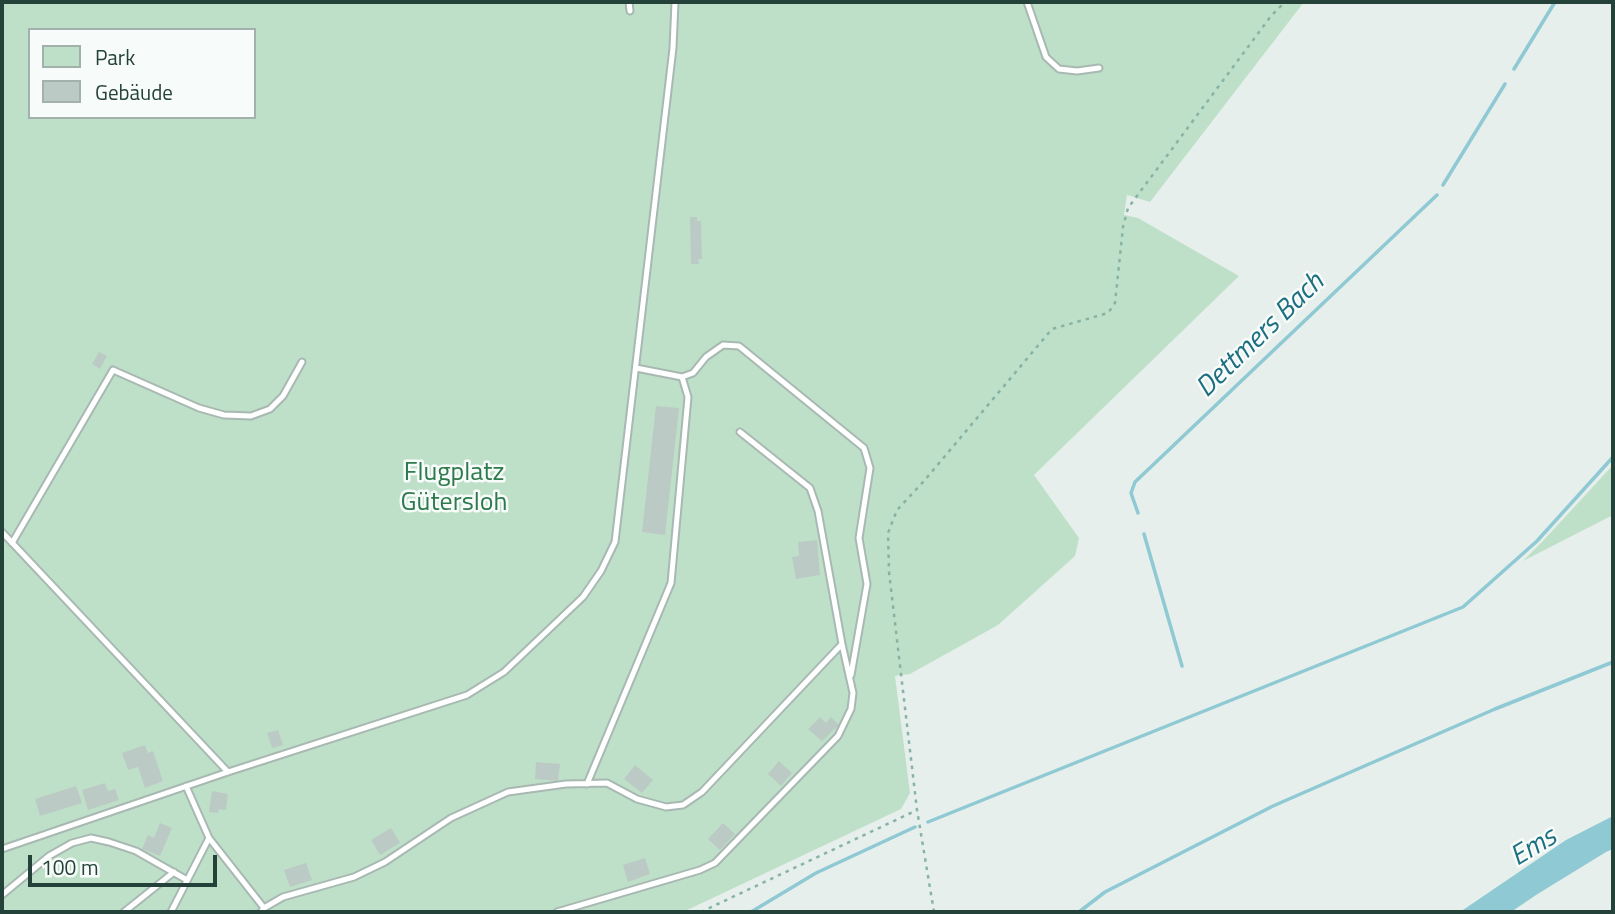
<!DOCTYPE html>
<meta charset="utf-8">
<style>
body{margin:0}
#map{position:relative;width:1615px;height:914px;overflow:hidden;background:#e6efeb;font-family:"Titillium Web",sans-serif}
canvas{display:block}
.frame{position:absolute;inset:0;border:4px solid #24423a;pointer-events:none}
.legend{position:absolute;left:28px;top:28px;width:228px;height:91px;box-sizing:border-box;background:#f7fbf9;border:2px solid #a3b1ad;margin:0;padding:9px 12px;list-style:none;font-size:21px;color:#24423a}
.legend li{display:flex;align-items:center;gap:14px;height:35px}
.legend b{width:35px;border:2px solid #a3b1ad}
.scale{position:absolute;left:28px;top:855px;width:189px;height:32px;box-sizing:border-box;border:4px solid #24423a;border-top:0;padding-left:9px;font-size:21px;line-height:24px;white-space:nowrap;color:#24423a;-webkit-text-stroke:5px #f7fbf9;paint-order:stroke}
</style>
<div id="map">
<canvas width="1615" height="914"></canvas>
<div class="frame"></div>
<ul class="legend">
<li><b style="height:19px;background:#bfe0c8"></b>Park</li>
<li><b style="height:19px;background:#bbcac4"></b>Gebäude</li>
</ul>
<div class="scale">100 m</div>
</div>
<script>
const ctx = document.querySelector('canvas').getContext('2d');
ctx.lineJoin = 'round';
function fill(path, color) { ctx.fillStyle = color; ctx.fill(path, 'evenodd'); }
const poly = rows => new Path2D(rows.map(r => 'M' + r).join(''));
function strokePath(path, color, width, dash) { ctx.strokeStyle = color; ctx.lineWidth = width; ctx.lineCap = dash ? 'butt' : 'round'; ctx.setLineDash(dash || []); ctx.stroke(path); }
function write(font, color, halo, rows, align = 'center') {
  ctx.font = font + ' "Titillium Web",sans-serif'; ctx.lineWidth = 5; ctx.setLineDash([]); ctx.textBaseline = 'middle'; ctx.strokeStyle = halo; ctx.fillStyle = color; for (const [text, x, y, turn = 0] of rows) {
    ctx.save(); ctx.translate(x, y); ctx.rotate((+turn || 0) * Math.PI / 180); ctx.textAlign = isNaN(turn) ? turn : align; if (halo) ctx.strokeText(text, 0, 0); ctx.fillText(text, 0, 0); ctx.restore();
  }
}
fill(poly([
 [2,2,1304,2,1150,202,1127,195,1124,215,1138,218,1239,276,1034,475,1079,538,1075,556,998,625,910,674,895,676,910,793,901,809,683,912,2,912],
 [30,30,254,30,254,117,30,117],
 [1613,465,1613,515,1523,561,1542,542]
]), '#bfe0c8');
fill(poly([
 [1613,816,1613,849,1606,852,1536,895,1511,912,1460,912,1566,840]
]), '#8ec9d4');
strokePath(poly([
 [1514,69,1555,2],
 [1443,185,1505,84],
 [1138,513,1131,493,1135,482,1437,195],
 [1144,534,1182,666],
 [928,822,1463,607,1537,541,1613,457],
 [751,912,816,873,915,827],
 [1079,912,1105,892,1273,806,1495,709,1613,662]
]), '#8ec9d4', 3.5);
fill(poly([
 [690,217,697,217,697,221,701,221,702,259,698,259,699,264,691,264],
 [99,352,107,356,100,369,92,364],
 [656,406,679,408,665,535,642,532],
 [817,540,820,575,796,579,792,557,799,556,798,542],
 [820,717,826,723,831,717,839,725,822,741,808,729],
 [278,730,283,745,272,748,267,733],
 [145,745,148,753,153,751,163,781,145,788,138,767,128,770,122,753],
 [779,761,792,773,781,786,768,774],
 [536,762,560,764,558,781,535,779],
 [635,765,653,780,642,793,624,779],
 [105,783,108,791,115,789,119,800,88,810,82,790],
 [76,786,82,803,40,816,35,799],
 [212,791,228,794,226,810,219,809,218,813,209,812],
 [160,823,172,828,160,856,142,849,148,835,154,838],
 [723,823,735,834,720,850,708,839],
 [391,828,400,843,380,855,371,840],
 [645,858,650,874,628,882,623,865],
 [306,863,312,880,290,887,284,870]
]), '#bbcac4');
const service = poly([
 [629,2,630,11],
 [1027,2,1046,57,1059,69,1077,71,1099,68],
 [636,368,682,377,693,373,706,357,723,345,739,346,864,448,870,468,859,538,867,584,851,675],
 [2,532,228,772],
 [12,543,113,370,199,408,224,415,251,416,270,409,283,396,302,362],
 [587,784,671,583,688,397,682,377],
 [186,786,209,838,264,908],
 [2,849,228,772,467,695,504,672,583,597,601,571,615,542,673,48,675,2],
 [2,895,49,856,72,843,91,838,109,842,136,851,187,880],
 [124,912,174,872],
 [171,912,209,838],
 [261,912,264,908,283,897,354,877,385,862,451,818,508,792,566,784,607,783,637,799,666,807,683,805,702,792,842,644],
 [557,912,700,870,715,863,838,736,851,709,853,693,842,644,818,511,810,488,740,432]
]);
strokePath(service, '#a8b8b2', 9);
strokePath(poly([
 [701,912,917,810],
 [934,912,917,810,889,572,888,533,897,510,924,481,1052,329,1108,313,1115,303,1123,227,1128,208,1271,16,1285,2]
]), '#86b3a5', 2.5, [3.5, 5]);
strokePath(service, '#fff', 5);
write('26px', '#2d7a4b', '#f7fbf9', [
 ["Flugplatz",454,474],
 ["Gütersloh",454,504]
]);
write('italic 28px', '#1c6f80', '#f7fbf9', [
 ["Dettmers Bach",1261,336,-44],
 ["Ems",1534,848,-31]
]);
</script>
